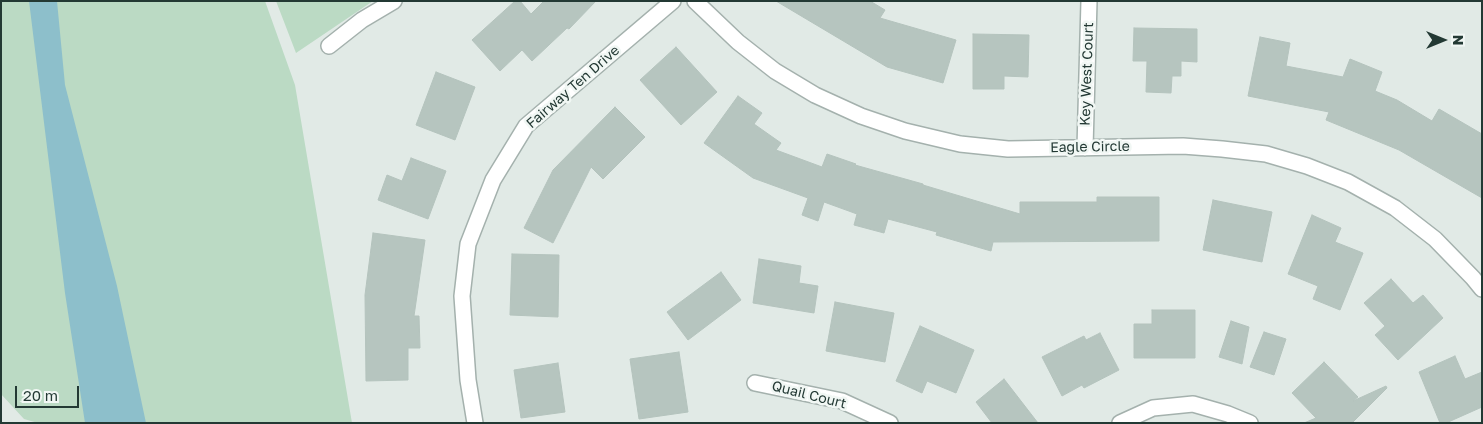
<!DOCTYPE html>
<style>
body{margin:0}
#map{position:relative;width:1483px;height:424px;overflow:hidden;background:#e1eae6;font-family:"Golos Text",sans-serif}
canvas{display:block}
.frame{position:absolute;inset:0;border:2px solid #233934;pointer-events:none}
.north{position:absolute;left:1418px;top:15px;width:50px;height:50px;-webkit-text-stroke:4px #f1f7f4;paint-order:stroke;rotate:90deg;font-size:14px;font-weight:700;line-height:20px;text-align:center;color:#233934}
.north::after{content:'';display:block;margin:auto;width:18px;height:22px;background:#233934;clip-path:polygon(50% 0,100% 100%,50% 72%,0 100%)}
.scale{position:absolute;left:15px;top:386px;width:64px;height:22px;box-sizing:border-box;border:2px solid #233934;border-top:0;padding-left:6px;font-size:15px;line-height:18px;white-space:nowrap;color:#233934;-webkit-text-stroke:4px #f1f7f4;paint-order:stroke}
</style>
<div id="map">
<canvas width="1483" height="424"></canvas>
<div class="frame"></div>
<div class="north">N</div>
<div class="scale">20 m</div>
</div>
<script>
const ctx = document.querySelector('canvas').getContext('2d');
ctx.lineJoin = 'round';
function fill(path, color) { ctx.fillStyle = color; ctx.fill(path, 'evenodd'); }
const poly = rows => new Path2D(rows.map(r => 'M' + r).join(''));
function strokePath(path, color, width, dash) { ctx.strokeStyle = color; ctx.lineWidth = width; ctx.lineCap = dash ? 'butt' : 'round'; ctx.setLineDash(dash || []); ctx.stroke(path); }
function write(font, color, halo, rows, align = 'center') {
  ctx.font = font + ' "Golos Text",sans-serif'; ctx.lineWidth = 5; ctx.setLineDash([]); ctx.textBaseline = 'middle'; ctx.strokeStyle = halo; ctx.fillStyle = color; for (const [text, x, y, turn = 0] of rows) {
    ctx.save(); ctx.translate(x, y); ctx.rotate((+turn || 0) * Math.PI / 180); ctx.textAlign = isNaN(turn) ? turn : align; if (halo) ctx.strokeText(text, 0, 0); ctx.fillText(text, 0, 0); ctx.restore();
  }
}
fill(poly([
 [1,1,265,1,295,85,352,423,38,423,24,419,1,394],
 [276,1,373,1,296,53]
]), '#bbdac4');
fill(poly([
 [29,1,57,1,65,85,117,286,146,423,85,423,65,293]
]), '#8dbfcb');
const building = poly([
 [515,1,520,1,531,14,544,1,596,1,569,29,567,28,532,61,522,50,500,71,472,40,515,1],
 [776,1,870,1,885,10,880,18,956,40,943,83,887,67,776,1],
 [1134,28,1197,29,1197,62,1181,61,1181,76,1172,76,1171,93,1146,92,1147,61,1133,61,1134,28],
 [973,34,1029,35,1028,77,1004,76,1004,89,973,89,973,34],
 [1260,37,1290,43,1286,66,1343,77,1350,59,1382,72,1375,91,1397,100,1432,121,1439,109,1482,134,1482,198,1399,150,1326,120,1329,112,1248,96,1260,37],
 [676,47,717,92,681,125,640,80,676,47],
 [436,72,475,87,455,140,416,125,436,72],
 [738,96,762,113,754,124,781,143,776,150,822,167,827,154,856,164,855,165,923,184,923,185,1020,214,1020,202,1097,202,1097,197,1159,197,1159,241,993,242,991,251,936,235,937,232,888,219,884,233,854,225,857,214,824,202,818,221,802,215,808,198,753,178,704,143,738,96],
 [615,107,645,137,603,179,591,167,553,243,524,228,553,170,615,107],
 [411,158,446,171,428,219,378,200,387,175,402,181,411,158],
 [1213,200,1272,212,1262,262,1203,250,1213,200],
 [1312,215,1341,228,1335,242,1363,253,1340,310,1313,299,1318,286,1288,274,1312,215],
 [373,233,425,240,414,316,419,316,420,348,408,348,408,380,366,381,365,295,373,233],
 [512,254,559,255,558,317,510,315,512,254],
 [759,259,801,266,799,283,818,286,814,313,753,303,759,259],
 [721,272,741,300,688,340,667,312,721,272],
 [1391,279,1413,303,1423,295,1443,318,1398,360,1375,335,1385,326,1364,303,1391,279],
 [835,302,894,313,885,362,826,351,835,302],
 [1152,310,1195,310,1195,358,1134,358,1134,324,1152,324,1152,310],
 [1231,321,1249,327,1242,364,1219,357,1231,321],
 [920,326,974,350,956,393,927,381,922,393,896,381,920,326],
 [1264,332,1286,339,1274,375,1250,367,1264,332],
 [1100,333,1119,370,1084,388,1082,385,1062,396,1042,357,1084,336,1086,340,1100,333],
 [679,352,688,412,639,419,630,359,679,352],
 [1455,356,1465,379,1482,372,1482,407,1446,423,1440,423,1419,372,1455,356],
 [1324,362,1358,397,1353,401,1386,386,1387,388,1352,423,1304,423,1316,418,1292,393,1324,362],
 [558,363,565,412,521,418,514,370,558,363],
 [1004,379,1038,423,992,423,976,402,1004,379]
]);
fill(building, '#b6c5bf');
strokePath(building, '#b4c3bd', 1);
const minor = poly([
 [695,1,738,42,775,71,815,95,861,116,905,131,960,144,1008,149,1183,146,1222,149,1266,154,1307,166,1348,182,1395,208,1435,239,1473,278,1482,289],
 [329,46,362,20,394,1],
 [1085,148,1089,1],
 [755,383,842,401,890,423],
 [475,423,468,380,462,296,468,244,493,180,526,126,673,1],
 [1120,423,1153,408,1193,404,1228,414,1250,423]
]);
strokePath(minor, '#a4b1ad', 18);
strokePath(minor, '#fff', 15);
write('14px', '#233934', '#f1f7f4', [
 ["Key West Court",1087,74,-88],
 ["Fairway Ten Drive",573,87,-41],
 ["Eagle Circle",1090,147,-1],
 ["Quail Court",809,395,14]
]);
</script>
